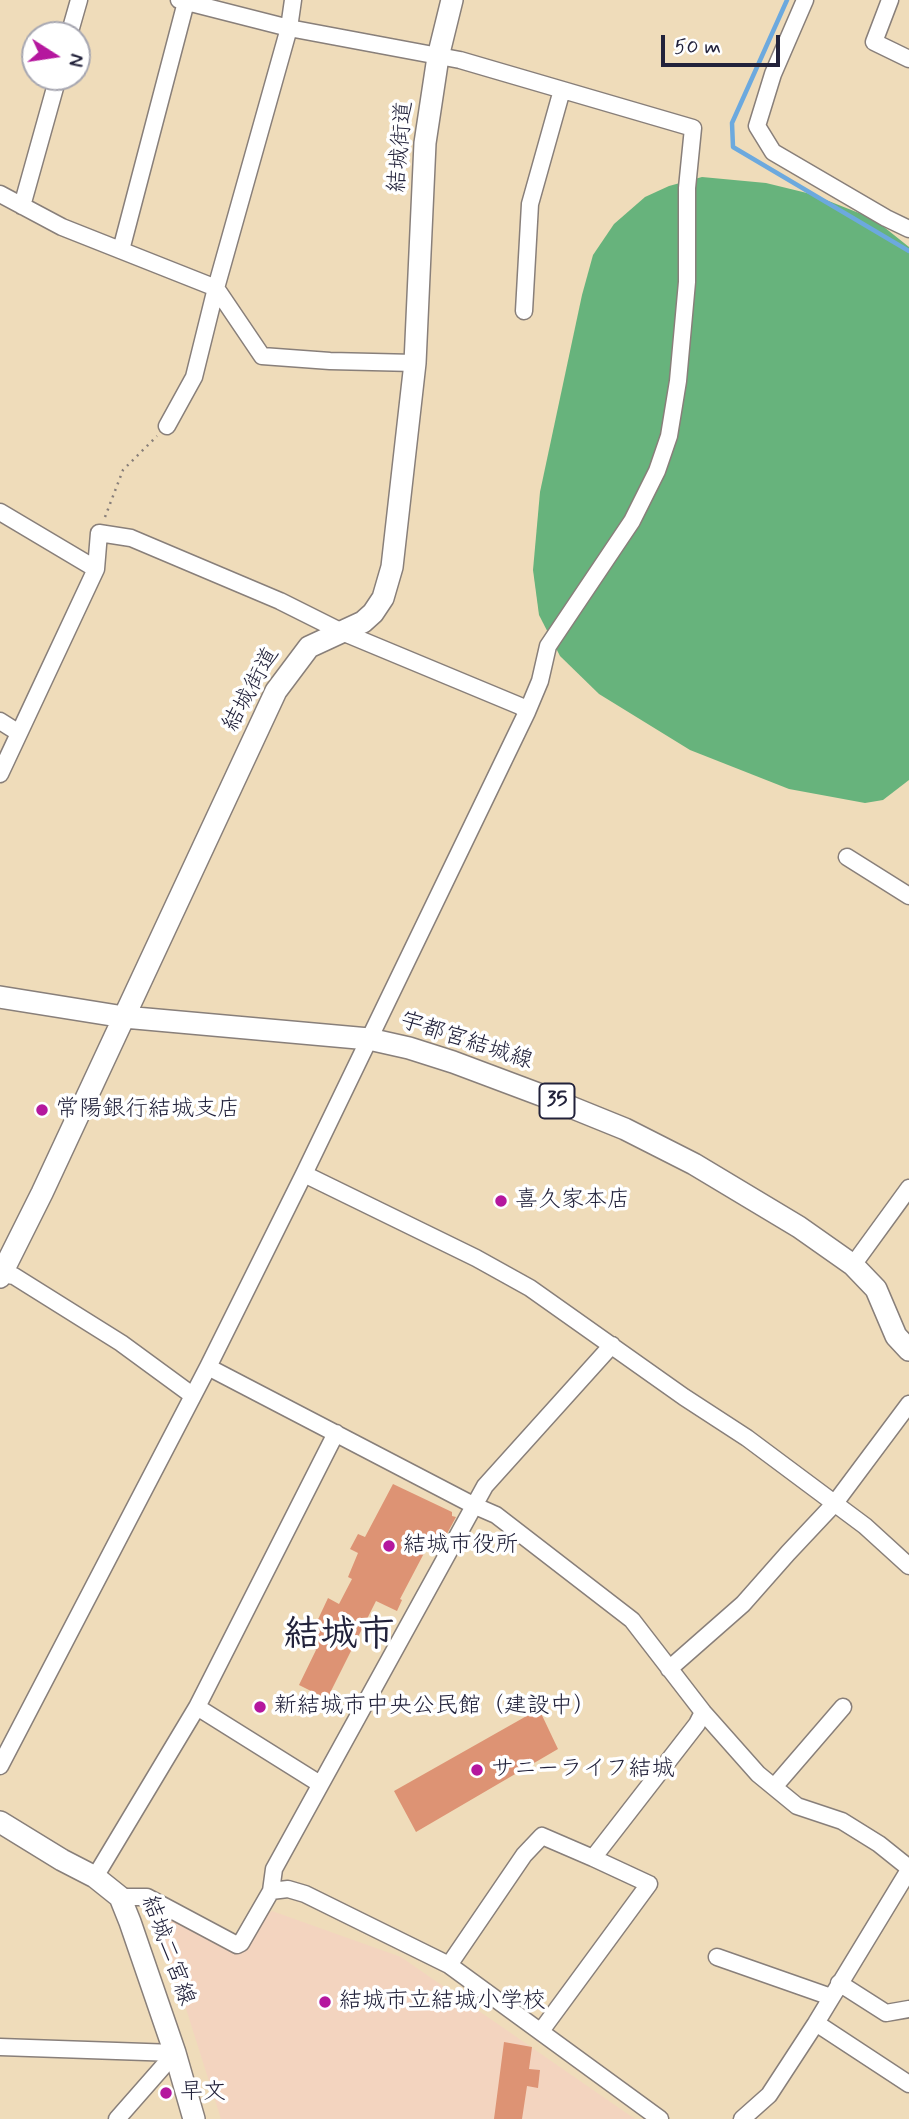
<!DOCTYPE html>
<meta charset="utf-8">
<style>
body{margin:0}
#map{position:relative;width:909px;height:2119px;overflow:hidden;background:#efdcba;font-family:Mynerve,sans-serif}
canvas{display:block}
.north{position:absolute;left:21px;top:21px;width:70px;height:70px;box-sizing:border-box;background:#fff;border:2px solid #a7a7b1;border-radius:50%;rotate:102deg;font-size:19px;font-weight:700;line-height:28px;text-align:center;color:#22223b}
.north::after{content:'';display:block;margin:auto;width:24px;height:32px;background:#b5179e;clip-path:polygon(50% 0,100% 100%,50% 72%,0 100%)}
.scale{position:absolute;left:661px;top:35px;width:119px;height:32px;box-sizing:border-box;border:4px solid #22223b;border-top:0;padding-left:9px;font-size:21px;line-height:24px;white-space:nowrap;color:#22223b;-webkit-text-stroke:5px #fff;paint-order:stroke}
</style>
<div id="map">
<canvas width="909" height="2119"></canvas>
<div class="north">N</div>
<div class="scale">50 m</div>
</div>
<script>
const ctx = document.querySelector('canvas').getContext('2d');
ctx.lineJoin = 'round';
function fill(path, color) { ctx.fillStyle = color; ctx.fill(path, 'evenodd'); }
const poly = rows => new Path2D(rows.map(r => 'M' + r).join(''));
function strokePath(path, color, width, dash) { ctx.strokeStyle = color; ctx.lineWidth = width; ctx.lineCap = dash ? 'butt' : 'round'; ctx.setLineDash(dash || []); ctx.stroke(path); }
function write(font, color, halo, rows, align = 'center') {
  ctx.font = font + ' Mynerve,"Klee One",sans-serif'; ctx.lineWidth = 7; ctx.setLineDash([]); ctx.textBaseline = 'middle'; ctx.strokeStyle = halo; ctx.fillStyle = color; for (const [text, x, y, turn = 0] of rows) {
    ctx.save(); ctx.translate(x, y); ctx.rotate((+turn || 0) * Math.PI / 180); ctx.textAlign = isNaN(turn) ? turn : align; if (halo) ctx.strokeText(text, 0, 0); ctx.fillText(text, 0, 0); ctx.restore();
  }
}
fill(poly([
 [148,1889,234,1936,272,1911,401,1957,635,2119,221,2119]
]), '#f3d4bf');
fill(poly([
 [702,177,766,183,811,194,874,219,909,247,909,780,883,800,865,803,789,789,690,750,599,694,560,656,539,615,533,570,540,492,582,295,593,255,614,224,645,197,669,186]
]), '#67b37c');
strokePath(poly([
 [787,0,732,123,733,147,909,251]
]), '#6ca9de', 4.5);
fill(poly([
 [393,1484,452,1512,452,1516,456,1517,442,1543,432,1538,400,1599,402,1600,397,1611,376,1601,327,1699,299,1685,316,1650,306,1645,328,1598,339,1604,352,1579,348,1577,358,1553,350,1549,358,1534,365,1537],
 [539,1709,558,1749,416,1832,394,1791],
 [504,2042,532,2047,529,2069,540,2070,538,2088,527,2086,522,2119,494,2119]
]), '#dd9374');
const minor = poly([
 [805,0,773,74,757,126,773,152,886,218,909,229],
 [890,0,874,42,909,59],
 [69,35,79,0],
 [0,194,62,227,216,288,262,356,330,361,415,363],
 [22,206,58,77],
 [121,250,186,2],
 [524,311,530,204,562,90],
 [167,426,194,377,216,288,289,28,293,0],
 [0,512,96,569],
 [0,721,19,733],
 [0,774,96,569,99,533,131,538,280,601,342,632,520,706,527,712],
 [847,857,909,896],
 [304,1174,476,1258,530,1288,684,1397,747,1438,865,1526,909,1566],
 [853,1265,909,1188],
 [2,1274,14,1276,121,1343,192,1395],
 [208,1367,473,1505,496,1515,632,1620,703,1712,758,1774,797,1806,842,1821,879,1844,909,1868],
 [669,1669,743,1604,788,1553,835,1503,909,1404],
 [197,1707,320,1784],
 [0,1766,208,1367,304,1174,527,712,540,681,548,646,632,521,657,471,669,436,678,381,687,282,687,188,693,128,460,60,289,28,179,0],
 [774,1787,843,1707],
 [95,1877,197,1707,336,1433],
 [271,1891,288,1889,305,1894,449,1965,660,2119],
 [120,1897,147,1897,237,1945,241,1943,271,1891,274,1869,485,1486,612,1345],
 [717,1957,831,1997],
 [449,1965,524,1855,542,1836,593,1858,697,1724,703,1712],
 [839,1983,886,2013,909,2009],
 [816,2023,909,2084],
 [541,2031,649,1884,593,1858],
 [0,2047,175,2053],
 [117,2119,175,2053],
 [742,2119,769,2095,816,2023,909,1870]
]);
const major = poly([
 [0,997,124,1017,369,1039,409,1048,453,1062,541,1095,625,1129,694,1164,799,1227,853,1265,876,1289,896,1336,909,1350],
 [0,1277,42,1193,276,691,309,647,363,622,373,613,383,598,392,567,415,363,425,143,438,57,452,0],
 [0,1822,62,1860,95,1877,120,1897,130,1922,175,2053,194,2119]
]);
strokePath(minor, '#887f7a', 19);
strokePath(major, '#887f7a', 24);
strokePath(poly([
 [105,517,123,470,157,436]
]), '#887f7a', 2.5, [2, 5]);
strokePath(minor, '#fff', 16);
strokePath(major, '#fff', 21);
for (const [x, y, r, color] of [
 [42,1110,7,"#b5179e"],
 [501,1201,7,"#b5179e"],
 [389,1546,7,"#b5179e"],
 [260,1707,7,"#b5179e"],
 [477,1770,7,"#b5179e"],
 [325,2002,7,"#b5179e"],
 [166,2093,7,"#b5179e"]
]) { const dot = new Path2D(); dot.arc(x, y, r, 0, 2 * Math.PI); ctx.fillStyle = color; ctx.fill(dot); strokePath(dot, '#fff', 2.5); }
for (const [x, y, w] of [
 [557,1101,35]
]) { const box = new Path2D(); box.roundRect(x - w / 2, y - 17.5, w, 35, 5); ctx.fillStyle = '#fff'; ctx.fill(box); strokePath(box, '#22223b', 2); }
write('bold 21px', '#22223b', null, [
 ["35",557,1101]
]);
write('23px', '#22223b', '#fff', [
 ["結城街道",402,147,-85],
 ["結城街道",252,690,-61],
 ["宇都宮結城線",466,1042,18],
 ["結城二宮線",167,1951,70]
]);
write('23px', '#22223b', '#fff', [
 ["常陽銀行結城支店",56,1110],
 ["喜久家本店",515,1201],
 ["結城市役所",403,1546],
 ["新結城市中央公民館（建設中）",274,1707],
 ["サニーライフ結城",491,1770],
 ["結城市立結城小学校",339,2002],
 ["早文",180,2093]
], 'left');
write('bold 37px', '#22223b', '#fff', [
 ["結城市",339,1637]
]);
</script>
